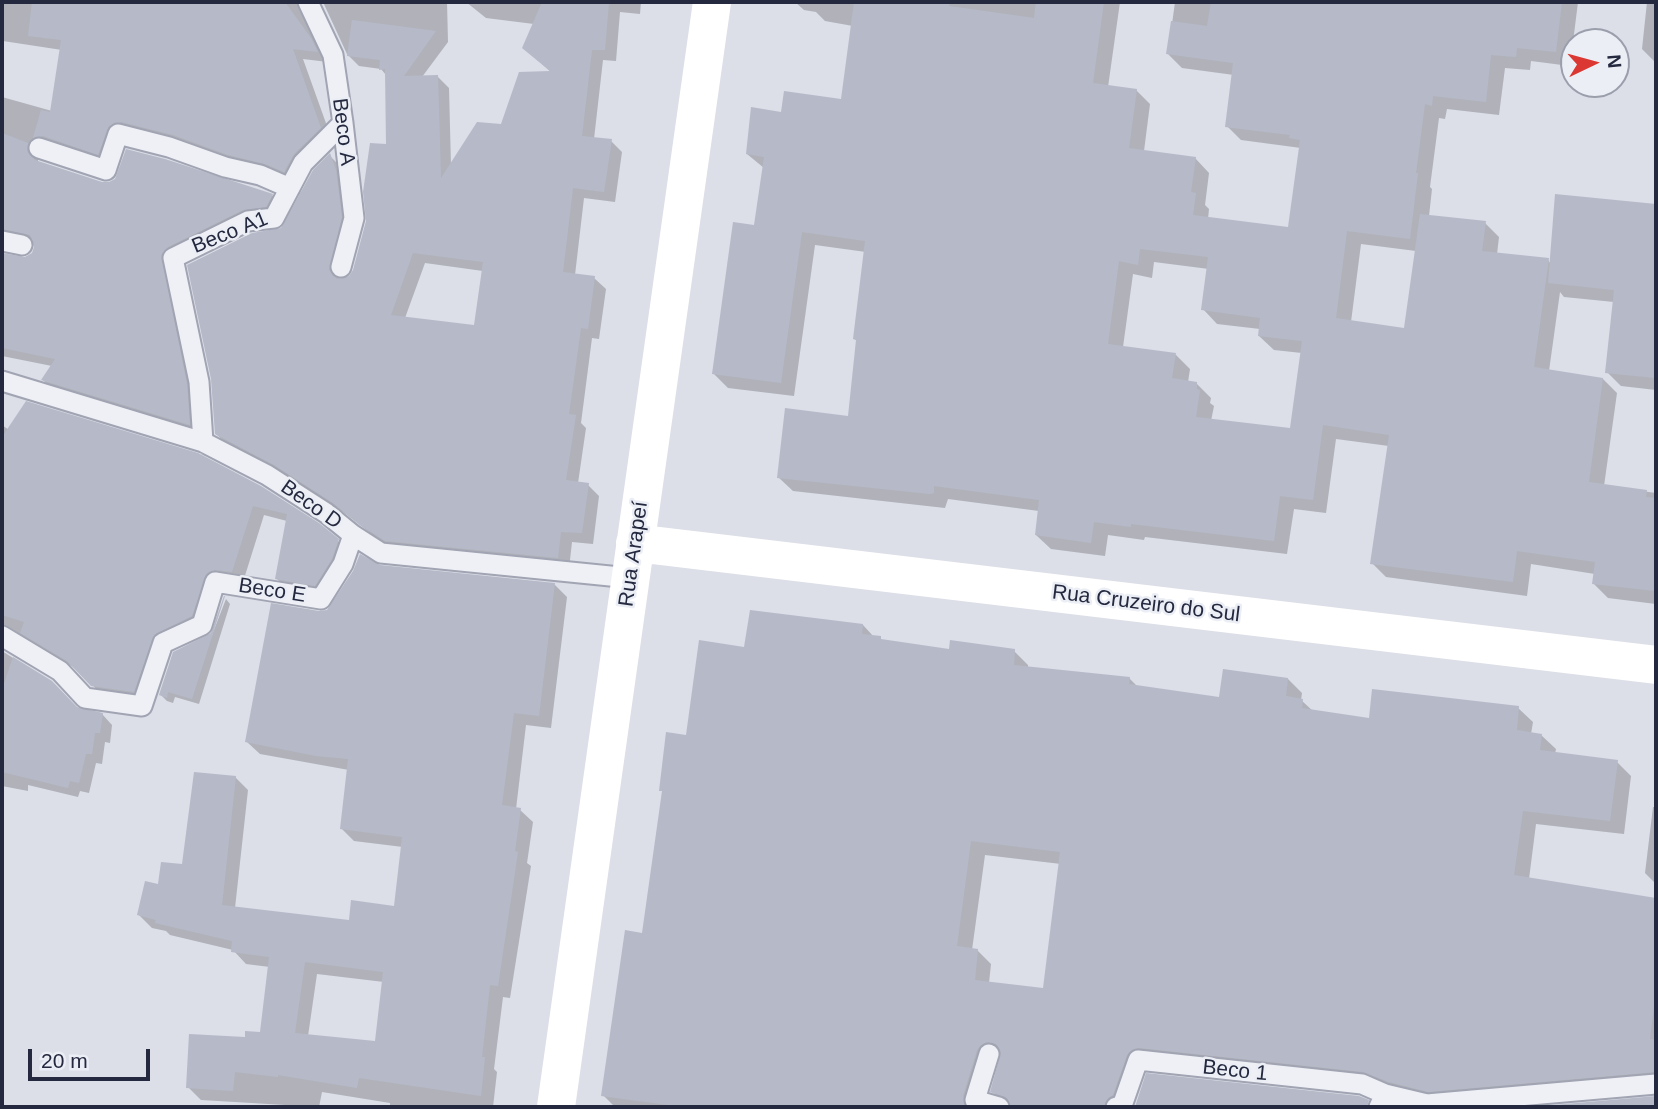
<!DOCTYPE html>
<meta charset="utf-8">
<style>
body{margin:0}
#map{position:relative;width:1658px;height:1109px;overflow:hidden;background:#dcdee8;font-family:Helvetica,sans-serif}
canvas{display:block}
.frame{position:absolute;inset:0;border:4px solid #24293f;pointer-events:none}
.north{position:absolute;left:1560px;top:28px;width:70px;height:70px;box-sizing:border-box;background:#ebeef5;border:2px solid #9b9fac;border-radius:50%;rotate:85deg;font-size:19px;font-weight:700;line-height:28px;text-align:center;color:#24293f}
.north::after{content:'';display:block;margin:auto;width:24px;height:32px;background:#db3833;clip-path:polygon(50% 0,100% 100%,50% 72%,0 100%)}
.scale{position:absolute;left:28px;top:1049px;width:122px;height:32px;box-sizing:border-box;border:4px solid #24293f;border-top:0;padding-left:9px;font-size:21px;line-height:24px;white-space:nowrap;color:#24293f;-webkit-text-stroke:5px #ebeef5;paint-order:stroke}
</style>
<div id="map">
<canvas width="1658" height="1109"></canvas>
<div class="frame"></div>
<div class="north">N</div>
<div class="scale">20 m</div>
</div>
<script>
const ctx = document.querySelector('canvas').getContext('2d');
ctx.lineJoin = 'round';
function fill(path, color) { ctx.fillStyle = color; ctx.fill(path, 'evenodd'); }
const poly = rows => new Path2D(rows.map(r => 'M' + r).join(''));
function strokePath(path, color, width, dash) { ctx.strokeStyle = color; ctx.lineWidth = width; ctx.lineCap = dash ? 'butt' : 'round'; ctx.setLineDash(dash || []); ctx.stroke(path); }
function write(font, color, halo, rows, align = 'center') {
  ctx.font = font + ' Helvetica,sans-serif'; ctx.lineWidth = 5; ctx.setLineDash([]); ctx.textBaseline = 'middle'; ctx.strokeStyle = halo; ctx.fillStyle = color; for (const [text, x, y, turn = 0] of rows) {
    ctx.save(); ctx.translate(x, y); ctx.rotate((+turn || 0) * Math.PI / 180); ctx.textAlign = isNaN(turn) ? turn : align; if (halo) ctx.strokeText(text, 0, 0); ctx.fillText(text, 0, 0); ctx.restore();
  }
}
fill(poly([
 [2,2,316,2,328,62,303,59,332,140,296,182,133,133,110,165,38,157,38,162,103,184,116,180,272,195,283,207,179,258,200,435,54,391,43,380,52,366,2,356,2,254,20,259,33,254,35,243,16,240,2,249,2,97,52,111,62,50,3,41,2,54],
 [323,2,447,2,448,42,422,77,437,76,449,88,451,166,503,126,552,73,524,48,534,24,486,18,466,2,641,2,640,14,620,12,616,61,603,60,594,139,611,141,622,152,615,202,584,198,575,275,594,278,606,289,599,339,592,338,581,423,586,428,578,483,588,485,599,496,593,544,572,542,569,569,398,552,374,536,346,514,287,476,228,445,216,434,283,229,330,156,341,167,352,229,340,280,350,278,354,271,388,146,386,75,381,69,359,66,347,54],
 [425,263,483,271,476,327,405,318],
 [795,2,1120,2,1108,87,1136,90,1150,104,1144,151,1195,158,1209,173,1205,205,1209,209,1208,219,1290,229,1301,148,1241,140,1227,126,1234,75,1182,68,1168,54,1175,2,1578,2,1570,66,1531,61,1530,70,1505,68,1499,115,1447,109,1445,119,1439,118,1430,187,1432,189,1429,216,1485,223,1499,237,1497,254,1548,260,1551,264,1557,196,1656,206,1656,390,1621,386,1607,372,1614,302,1564,297,1560,292,1549,371,1603,379,1617,393,1604,486,1656,493,1656,604,1608,598,1594,584,1595,574,1531,564,1527,596,1386,577,1372,563,1389,446,1336,439,1326,513,1294,509,1287,554,1145,537,1144,540,1108,535,1105,556,1051,549,1036,535,1039,511,948,499,945,508,793,491,778,477,850,418,858,342,855,339,866,252,815,245,794,396,728,388,714,374,756,227,764,168,747,154,843,101,853,26,825,21,816,12,804,10],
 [1361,244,1416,251,1405,330,1351,322],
 [1154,262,1209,269,1203,309,1217,324,1260,329,1259,336,1274,350,1302,353,1292,430,1211,421,1214,406,1210,403,1211,398,1197,384,1188,382,1190,369,1176,355,1123,347,1133,274,1152,278],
 [1647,2,1656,2,1656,63,1642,49],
 [2,425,9,430,198,455,337,540,348,551,326,595,287,589,277,579,287,521,264,515,243,582,228,580,202,627,164,646,144,702,103,696,78,670,21,635,13,634,2,643],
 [379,567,554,584,567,597,551,728,526,725,516,809,520,810,533,822,527,863,531,866,510,998,503,997,494,1069,497,1072,493,1107,390,1107,390,1103,322,1092,319,1107,201,1100,188,1087,246,1039,262,1034,270,967,246,964,233,950,170,935,166,931,152,928,139,915,159,886,184,866,235,777,248,790,235,908,350,922,395,908,403,847,354,841,341,828,349,770,260,754,247,742,319,613,328,611],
 [317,974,384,982,377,1043,308,1036],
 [226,599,230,604,199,704,175,697,173,703,167,701,161,695,212,635],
 [863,625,874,637,883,641,950,651,1014,651,1028,665,1028,668,1129,678,1138,687,1220,699,1288,679,1302,693,1301,700,1314,712,1370,720,1518,708,1533,722,1531,734,1541,735,1556,749,1555,754,1617,762,1631,776,1624,834,1536,824,1529,879,1656,899,1656,1086,1443,1105,1148,1062,1127,1107,1012,1107,1006,1105,992,1091,1002,1055,995,1058,979,1107,615,1107,603,1095,643,935,687,737,745,648],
 [985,855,1061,864,1045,990,989,983,991,964,977,950,972,950],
 [2,651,51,682,77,709,102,714,112,725,110,743,105,742,102,764,96,763,89,793,80,791,78,797,28,785,28,791,2,786],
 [1653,807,1656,807,1656,884,1645,873],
 [1148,1075,1360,1098,1369,1107,1136,1107],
 [1656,1098,1656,1107,1551,1107]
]), '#0003');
fill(poly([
 [32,2,285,2,311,38,318,52,293,49,321,128,294,154,284,172,265,164,228,155,173,135,121,122,109,126,98,155,43,136,33,138,41,110,50,112,61,40,28,36],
 [542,2,609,2,605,50,592,50,582,136,612,139,604,192,573,188,563,272,595,276,588,329,581,328,569,414,576,415,566,480,589,483,582,533,561,532,558,558,385,541,360,525,333,503,274,465,215,434,211,379,187,265,252,233,281,228,313,170,330,153,336,170,342,217,329,270,337,279,349,276,353,270,366,221,363,192,370,143,386,144,385,69,379,70,380,60,347,56,352,20,436,31,404,76,438,75,441,178,477,122,501,124,519,72,550,71,522,48],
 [413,253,483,262,474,325,391,315],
 [854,2,950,2,949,6,1034,18,1036,2,1104,2,1093,83,1137,89,1129,148,1196,157,1191,192,1196,193,1193,215,1288,227,1300,140,1289,138,1290,135,1225,127,1233,63,1166,54,1171,21,1207,26,1211,2,1562,2,1556,52,1517,48,1516,57,1491,55,1486,102,1433,96,1432,106,1425,104,1416,173,1418,173,1410,239,1347,231,1336,318,1404,328,1420,214,1486,221,1482,251,1549,258,1534,367,1603,378,1589,482,1647,490,1646,497,1656,498,1656,591,1592,584,1595,562,1517,551,1513,582,1370,564,1389,435,1323,425,1313,500,1280,496,1274,541,1131,524,1131,527,1094,522,1091,543,1035,535,1039,500,934,486,934,493,930,494,777,478,785,408,848,416,856,340,853,339,865,241,802,232,781,383,712,374,733,222,754,225,764,157,746,154,751,107,781,112,784,91,841,99],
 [1140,249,1208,257,1201,310,1260,318,1258,336,1302,341,1290,428,1196,417,1200,390,1197,389,1197,382,1172,378,1176,353,1108,344,1119,261,1138,265],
 [2,133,28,143,27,151,35,160,102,182,109,182,115,179,126,149,165,159,273,194,266,207,243,210,168,247,161,255,187,384,190,425,41,380,55,359,2,348,2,253,25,257,32,253,34,247,30,235,2,229],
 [1555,194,1656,204,1656,378,1605,373,1614,290,1548,283],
 [26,401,198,453,261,486,319,523,339,539,332,559,315,586,275,579,287,514,253,506,232,572,216,570,207,573,192,616,154,635,134,692,91,686,67,661,20,633,24,622,2,615,2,437],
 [360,554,380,565,555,583,539,716,514,713,502,805,521,808,515,851,518,852,498,986,490,985,482,1057,485,1057,481,1096,359,1078,357,1088,278,1075,278,1077,235,1072,233,1091,186,1088,189,1034,245,1037,245,1031,260,1032,269,957,231,952,232,941,155,923,156,920,137,915,145,881,158,884,161,862,182,864,194,772,236,776,222,905,349,920,351,900,394,906,402,837,340,829,348,759,316,756,245,742,271,603,319,611,327,610,353,571],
 [305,962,383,972,375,1041,295,1033],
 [224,596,225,596,192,699,168,692,167,698,159,695,173,652,211,633],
 [750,610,863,624,862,634,881,636,881,639,949,649,950,640,1015,649,1014,665,1130,677,1129,684,1219,697,1223,669,1288,678,1286,696,1303,699,1302,708,1369,718,1372,689,1519,706,1517,730,1542,734,1540,750,1618,760,1610,821,1523,811,1514,875,1656,898,1656,989,1650,1039,1656,1040,1656,1072,1428,1092,1389,1082,1363,1072,1139,1048,1133,1049,1127,1055,1113,1095,1108,1098,1104,1107,1011,1107,1007,1098,990,1092,1001,1052,997,1045,987,1042,981,1045,977,1050,963,1096,965,1107,683,1107,601,1096,625,930,642,933,662,791,659,791,666,732,686,735,699,640,744,647],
 [971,841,1060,852,1043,988,975,980,978,949,957,946],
 [13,657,52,681,77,707,103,713,100,733,95,733,92,754,86,754,79,783,70,781,68,788,2,772,2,690],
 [1146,1073,1359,1096,1369,1100,1367,1107,1135,1107],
 [1656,1096,1656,1107,1531,1107]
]), '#b6b9c8');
const lane = poly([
 [308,2,333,55,343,123,354,218,341,267],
 [39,148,106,170,118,134,169,147,225,167,260,175,290,188],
 [2,241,22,245],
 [2,381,203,442,267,475,326,513,353,535,381,553,630,578],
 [203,442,199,382,173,258,248,221,274,218,303,163,343,123],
 [2,636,60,671,85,698,142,706,163,643,202,625,215,582,321,599,343,564,353,535],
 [989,1054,975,1100,999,1107],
 [1116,1107,1122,1106,1138,1060,1362,1084,1385,1094],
 [1379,1107,1385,1094,1427,1104,1656,1084]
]);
strokePath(lane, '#a1a4b2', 23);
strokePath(lane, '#eff0f6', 19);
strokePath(poly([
 [635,543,1656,665],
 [556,1107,712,2]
]), '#fff', 38);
write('21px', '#24293f', '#ebeef5', [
 ["Beco A",343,132,83],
 ["Beco A1",230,233,-22],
 ["Beco D",311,505,35],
 ["Rua Arapeí",634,554,-82],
 ["Beco E",272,591,9],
 ["Rua Cruzeiro do Sul",1146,604,7],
 ["Beco 1",1235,1071,6]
]);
</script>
